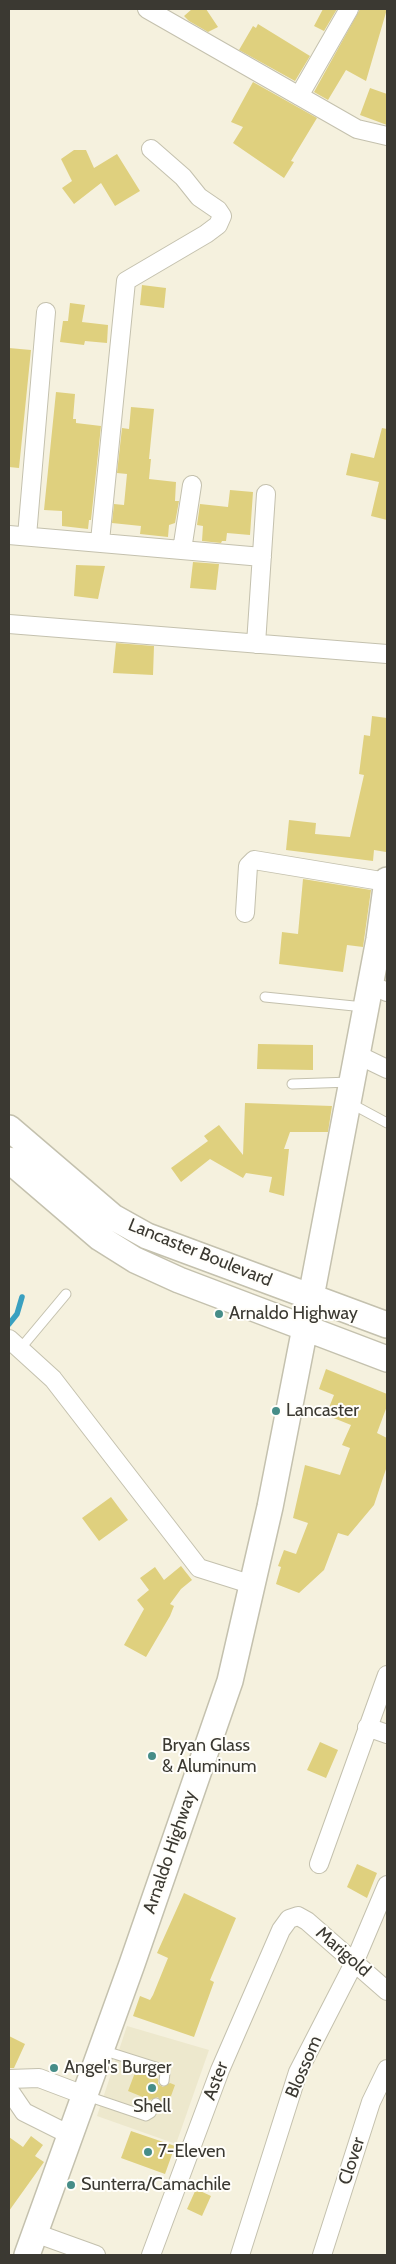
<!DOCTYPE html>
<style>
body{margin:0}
#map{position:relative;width:396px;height:2264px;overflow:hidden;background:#f5f1de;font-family:Cabin,sans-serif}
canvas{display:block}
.frame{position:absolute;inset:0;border:10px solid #3b3932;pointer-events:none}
</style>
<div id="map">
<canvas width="396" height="2264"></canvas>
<div class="frame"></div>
</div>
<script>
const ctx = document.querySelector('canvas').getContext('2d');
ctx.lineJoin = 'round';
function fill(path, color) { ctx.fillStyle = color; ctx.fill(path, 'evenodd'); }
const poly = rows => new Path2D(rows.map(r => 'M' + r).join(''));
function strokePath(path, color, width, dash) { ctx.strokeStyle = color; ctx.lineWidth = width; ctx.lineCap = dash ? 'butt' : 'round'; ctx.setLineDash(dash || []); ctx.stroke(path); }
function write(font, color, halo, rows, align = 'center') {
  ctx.font = font + ' Cabin,sans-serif'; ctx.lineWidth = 4; ctx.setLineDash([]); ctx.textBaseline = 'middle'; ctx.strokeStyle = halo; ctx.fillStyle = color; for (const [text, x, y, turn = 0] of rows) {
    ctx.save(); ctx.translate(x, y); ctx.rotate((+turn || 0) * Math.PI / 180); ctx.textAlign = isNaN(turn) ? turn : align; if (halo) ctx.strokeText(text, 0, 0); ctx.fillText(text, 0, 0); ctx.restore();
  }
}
fill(poly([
 [127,2026,209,2050,176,2144,97,2116]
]), '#ede8cd');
strokePath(poly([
 [9,1324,17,1314,22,1297]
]), '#39a0c0', 5.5);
fill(poly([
 [192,9,206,9,218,27,208,32,189,21,184,16],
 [323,9,337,9,324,31,314,26],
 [360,9,387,9,366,81,346,70,328,100,314,92],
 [258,24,310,56,295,81,239,50,253,26,256,28],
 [253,82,317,118,291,161,294,162,284,178,233,143,243,127,231,122],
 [370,88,387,94,387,125,360,115],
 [74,150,86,150,94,168,117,154,140,191,115,206,101,183,74,204,62,188,72,181,61,159],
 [142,285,166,288,164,308,140,305],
 [70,303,85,305,82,322,108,325,107,343,85,341,84,345,60,342,63,321,68,321],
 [9,348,31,350,19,468,9,467],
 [56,392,75,394,73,419,76,419,76,423,101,426,91,520,89,520,88,529,62,526,62,511,44,510],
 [131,407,154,409,149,459,151,459,149,479,176,482,175,501,179,501,175,523,169,525,168,537,140,534,141,526,112,523,114,504,124,505,127,474,117,473,122,428,129,429],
 [382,428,387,429,387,520,371,516,379,482,346,475,351,453,374,458],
 [230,490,253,492,250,535,227,533,226,541,222,541,221,543,202,541,203,526,197,525,200,504,228,507],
 [193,562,219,564,216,590,190,588],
 [76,565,105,566,98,599,74,596],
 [116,643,154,646,153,675,113,673],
 [372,716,387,718,386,852,374,850,373,861,286,850,289,820,316,823,315,834,350,837,364,775,359,774,364,735,370,736],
 [303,879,371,890,363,947,347,945,343,972,279,964,282,932,298,934],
 [258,1044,313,1045,313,1070,257,1069],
 [245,1103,332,1106,328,1132,290,1132,284,1149,289,1149,284,1196,269,1192,272,1177,246,1173,243,1178,210,1159,181,1182,171,1168,208,1141,204,1136,219,1125,243,1155],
 [326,1369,387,1394,387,1406,377,1433,387,1438,387,1466,374,1505,348,1536,338,1533,324,1570,299,1593,276,1584,281,1567,278,1566,284,1550,296,1554,308,1523,293,1518,305,1465,340,1475,350,1448,342,1445,351,1425,326,1415,334,1395,319,1389],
 [111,1497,128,1520,99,1541,82,1518],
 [181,1566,192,1580,181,1589,170,1604,174,1606,170,1616,146,1657,124,1645,144,1609,137,1600,149,1590,140,1578,155,1567,164,1580],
 [320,1742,338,1750,326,1778,307,1770],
 [357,1864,377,1873,367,1898,347,1887],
 [184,1893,236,1918,210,1980,214,1982,194,2037,133,2016,140,1996,150,2000,153,1995,168,1958,157,1953],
 [9,2036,25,2044,14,2068,9,2068],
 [136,2070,158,2079,158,2084,163,2087,170,2083,175,2085,167,2107,162,2105,158,2097,150,2100,128,2091],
 [131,2131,175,2146,165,2174,121,2158],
 [31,2136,43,2145,35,2156,44,2162,9,2211,9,2137,23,2147],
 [196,2189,211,2196,202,2216,187,2209]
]), '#dfd07e');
const lane = poly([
 [265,997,364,1007],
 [292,1084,351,1082],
 [350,1103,387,1123],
 [20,1349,66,1294],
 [102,2050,162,2069,165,2073,164,2081],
 [87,2096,146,2116,151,2113,156,2103]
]);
const street = poly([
 [147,9,357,129,387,136],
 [299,96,349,9],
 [9,535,262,557],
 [27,536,46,312],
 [100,541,126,281,206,234,218,225,222,216,218,210,199,197,183,177,151,149],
 [182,550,192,485],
 [9,624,387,654],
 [256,644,266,494],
 [245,913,248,866,254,860,387,882],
 [369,984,387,992],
 [356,1054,387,1069],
 [9,1339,53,1379,199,1568,253,1585],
 [367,1727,387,1734],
 [319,1864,387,1675],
 [9,2079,39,2078,84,2095],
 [9,2090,24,2112,70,2135],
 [35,2233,96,2255],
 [151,2255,220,2070,281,1930,289,1919,298,1916,307,1921,387,1991],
 [240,2255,298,2072,354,1963,387,1885],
 [322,2255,371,2102,387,2069]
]);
const secondary = poly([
 [9,1128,113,1217,147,1236,387,1325],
 [9,1160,100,1238,135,1260,179,1280,387,1359],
 [27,2255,132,1964,230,1681,270,1507,311,1297,379,939,387,880]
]);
strokePath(lane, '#c4c1ae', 11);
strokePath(street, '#c4c1ae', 20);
strokePath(secondary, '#c4c1ae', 28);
strokePath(lane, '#fff', 9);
strokePath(street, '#fff', 18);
strokePath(secondary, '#fff', 25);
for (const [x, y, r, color] of [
 [219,1314,5,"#468d88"],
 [276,1411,5,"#468d88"],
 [152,1756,5,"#468d88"],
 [54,2068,5,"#468d88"],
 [152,2088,5,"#468d88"],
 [148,2152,5,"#468d88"],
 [71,2185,5,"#468d88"]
]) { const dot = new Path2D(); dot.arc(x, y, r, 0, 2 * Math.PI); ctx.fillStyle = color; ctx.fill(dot); strokePath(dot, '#fffefa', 2); }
write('18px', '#3b3932', '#fffefa', [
 ["Lancaster Boulevard",200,1253,22],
 ["Arnaldo Highway",170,1852,-71],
 ["Marigold",343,1952,41],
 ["Blossom",304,2067,-67],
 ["Aster",216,2081,-69],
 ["Clover",352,2161,-72]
]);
write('18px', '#3b3932', '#fffefa', [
 ["Arnaldo Highway",229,1314],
 ["Lancaster",286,1411],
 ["Bryan Glass",162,1746],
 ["& Aluminum",162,1767],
 ["Angel's Burger",64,2068],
 ["Shell",152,2107,"center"],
 ["7-Eleven",158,2152],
 ["Sunterra/Camachile",81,2185]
], 'left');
</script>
